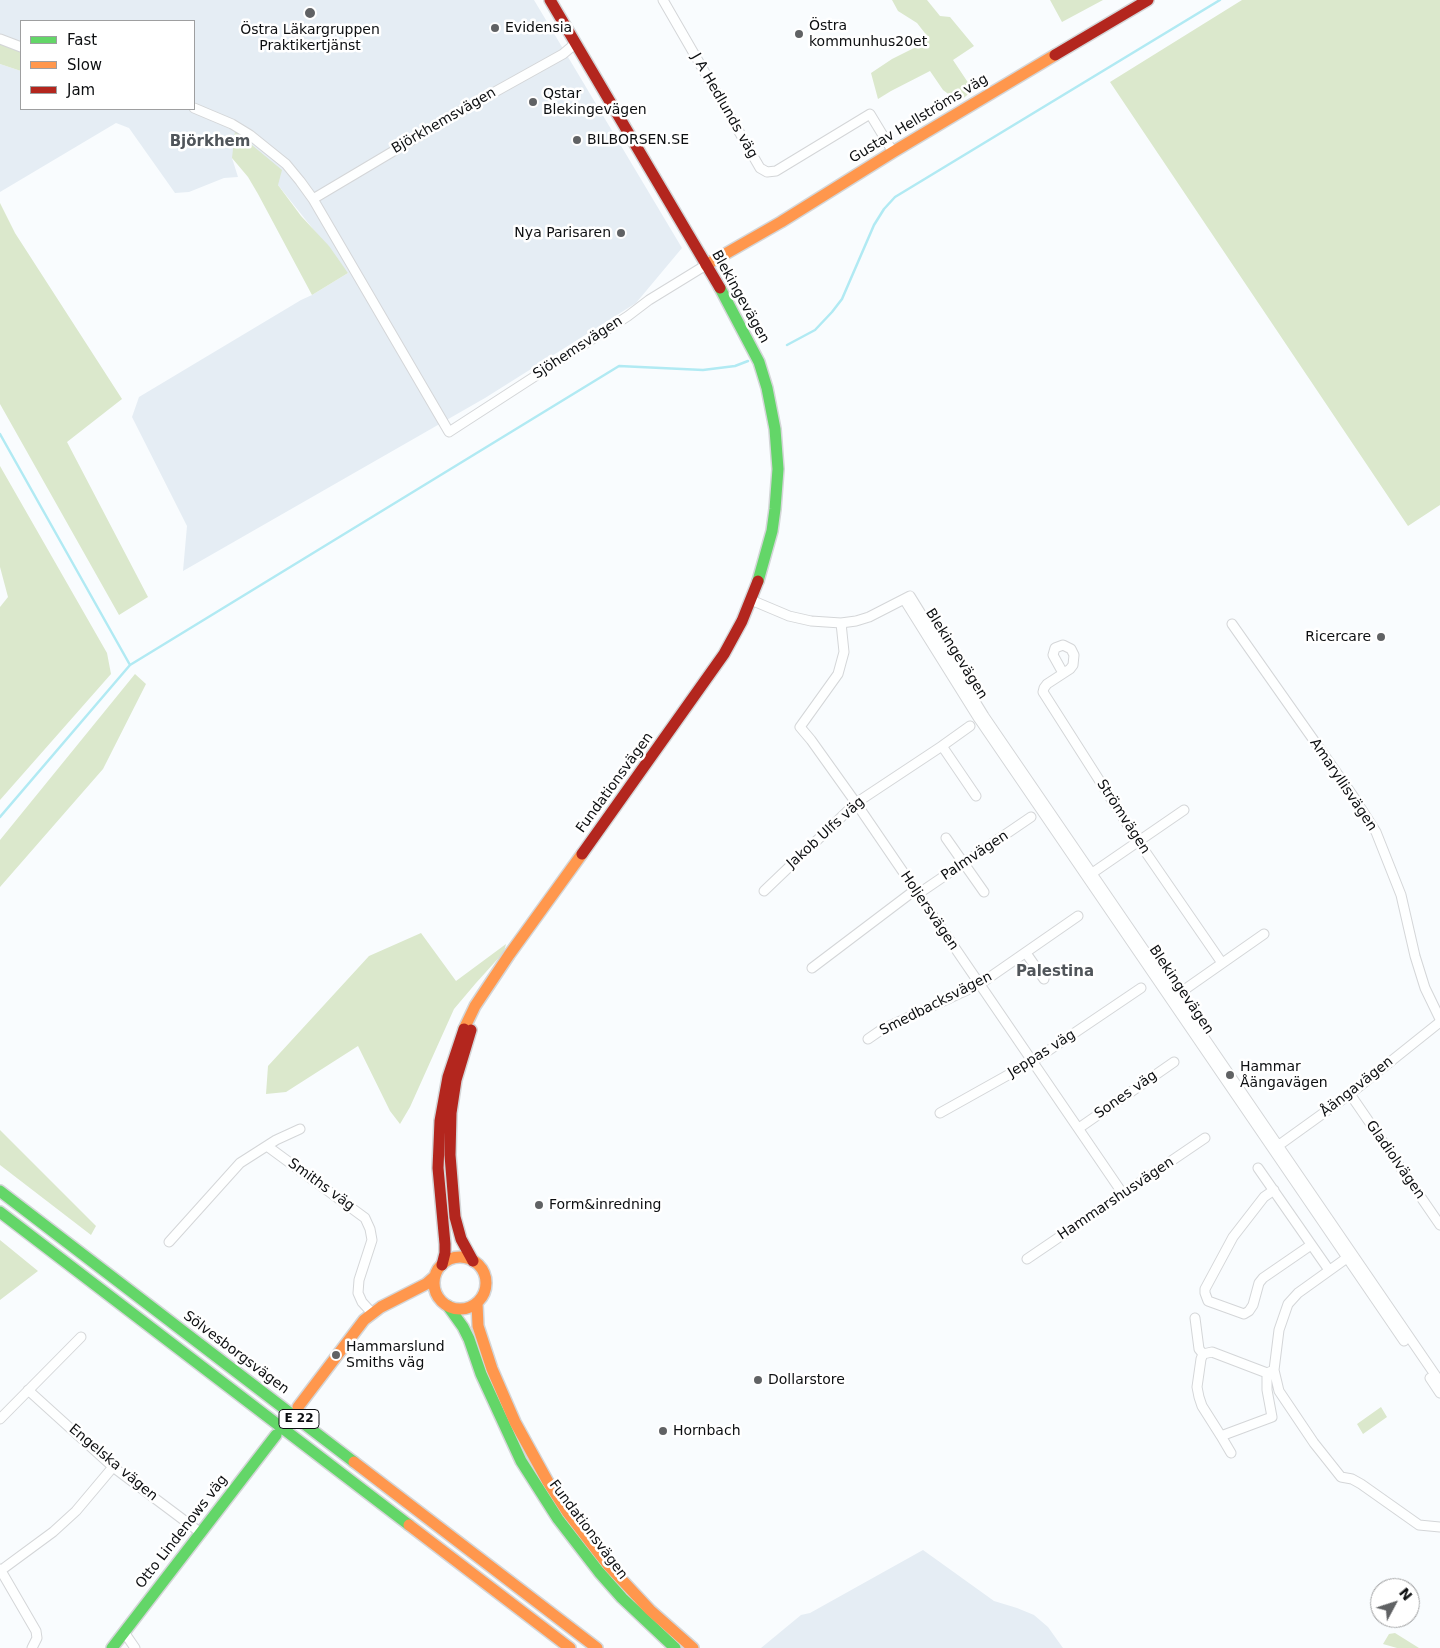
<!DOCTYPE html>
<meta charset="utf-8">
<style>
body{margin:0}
#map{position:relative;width:1440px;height:1648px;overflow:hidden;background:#f9fcfe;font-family:"DejaVu Sans",sans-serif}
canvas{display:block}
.legend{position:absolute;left:20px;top:20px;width:175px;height:90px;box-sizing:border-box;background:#fff;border:1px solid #9e9fa0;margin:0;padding:6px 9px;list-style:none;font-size:15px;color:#0d0f11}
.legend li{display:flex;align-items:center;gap:10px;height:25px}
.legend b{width:25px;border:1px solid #9e9fa0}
.north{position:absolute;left:1370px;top:1578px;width:50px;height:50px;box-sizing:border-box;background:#fff;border:1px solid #9e9fa0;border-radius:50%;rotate:50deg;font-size:14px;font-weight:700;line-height:20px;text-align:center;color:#0d0f11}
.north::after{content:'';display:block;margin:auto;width:18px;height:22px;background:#606264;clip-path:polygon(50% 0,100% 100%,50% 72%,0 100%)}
</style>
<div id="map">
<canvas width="1440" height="1648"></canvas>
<ul class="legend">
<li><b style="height:6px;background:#63d668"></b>Fast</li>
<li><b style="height:6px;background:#ff974d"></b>Slow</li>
<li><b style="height:6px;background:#b3261e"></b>Jam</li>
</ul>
<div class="north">N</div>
</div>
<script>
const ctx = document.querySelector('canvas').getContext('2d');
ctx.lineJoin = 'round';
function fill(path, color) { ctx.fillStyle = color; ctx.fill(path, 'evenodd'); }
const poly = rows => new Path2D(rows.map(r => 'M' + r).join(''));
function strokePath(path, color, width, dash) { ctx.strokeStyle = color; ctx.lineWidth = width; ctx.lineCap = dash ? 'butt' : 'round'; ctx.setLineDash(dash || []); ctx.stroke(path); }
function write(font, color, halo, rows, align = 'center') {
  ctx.font = font + ' "DejaVu Sans",sans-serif'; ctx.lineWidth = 5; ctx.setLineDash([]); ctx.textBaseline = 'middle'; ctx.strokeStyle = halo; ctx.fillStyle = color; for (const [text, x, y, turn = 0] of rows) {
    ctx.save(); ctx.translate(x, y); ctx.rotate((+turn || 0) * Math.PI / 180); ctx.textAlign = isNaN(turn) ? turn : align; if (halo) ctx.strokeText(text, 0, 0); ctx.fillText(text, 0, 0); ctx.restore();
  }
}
fill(poly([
 [0,0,534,0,682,248,636,303,485,398,183,571,187,526,132,417,139,397,301,300,312,295,348,273,278,185,232,158,238,177,224,178,189,192,175,193,129,128,116,123,0,192,0,64,21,71,21,109,194,109,194,21,21,21,21,52,0,44],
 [923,1550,994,1601,1017,1608,1034,1615,1048,1627,1063,1648,761,1648,801,1615,810,1613]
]), '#e5edf4');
fill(poly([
 [892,0,927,0,940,16,950,17,974,46,953,60,973,90,959,102,943,90,930,71,891,91,878,99,871,73,892,59,920,45,928,37,917,23,898,11],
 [1050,0,1103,0,1062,22],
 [1242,0,1440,0,1440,505,1408,526,1110,82],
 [0,44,21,52,21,71,0,64],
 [235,131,282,170,278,185,301,216,329,246,348,273,312,295,258,194,248,177,232,158],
 [0,203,15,233,122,399,67,442,148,597,119,615,0,404],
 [0,466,107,653,111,674,0,800,0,607,8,597,0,567],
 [135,674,146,684,103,769,0,887,0,840],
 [421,933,456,981,506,944,504,952,476,983,454,1009,410,1107,400,1124,390,1111,358,1046,286,1092,266,1094,268,1066,369,956],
 [0,1130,96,1226,91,1235,0,1165],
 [0,1240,38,1271,0,1300],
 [1381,1407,1387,1417,1363,1434,1357,1424],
 [1395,1633,1419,1648,1397,1648,1383,1644,1389,1634]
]), '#dbe8cc');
strokePath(poly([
 [787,345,815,330,832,312,842,299,874,225,884,209,895,197,1220,0],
 [0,434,130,665],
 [0,817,130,665,619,366,703,370,735,366,748,361]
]), '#b1eaf3', 2.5);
const street = poly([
 [663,0,760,168,767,172,776,171,870,114,893,152],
 [0,39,21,47],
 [194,108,232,124,250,135,286,164,300,181,313,199,449,432,628,316,649,300,706,265],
 [313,199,466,108,563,54,576,43],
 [904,599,979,719,1404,1341],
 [751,600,789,616,811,621,841,623,856,621,869,617,910,596,984,716,1440,1382],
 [841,623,844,652,838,674,800,727,811,740,856,803,1123,1194],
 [1232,624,1353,796,1376,832,1401,895,1415,956,1425,988,1440,1019],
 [1063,673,1053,655,1055,648,1063,645,1071,649,1074,655,1073,665,1070,669,1047,684,1044,688,1043,692,1138,841,1222,963],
 [942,746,970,726],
 [946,838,984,892],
 [1088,876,1184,810],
 [764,891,856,803,942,746,976,796],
 [918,894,1031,817],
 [1026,953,1044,979],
 [812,968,915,890],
 [1184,990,1264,934],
 [868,1039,881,1030,980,984,1078,916],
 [1350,1094,1440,1225],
 [940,1113,1033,1061,1141,988],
 [1079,1128,1174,1062],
 [267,1146,365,1218,370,1229,372,1240,359,1280,358,1293,362,1302,372,1313],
 [1275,1148,1350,1094,1440,1022],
 [1258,1168,1329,1270],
 [1274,1190,1264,1197,1233,1237,1205,1289,1205,1293,1208,1301,1244,1314,1249,1311,1253,1305,1259,1283,1263,1278,1311,1245],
 [169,1242,240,1163,276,1140,300,1129],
 [1351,1255,1298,1293,1288,1304,1279,1330,1274,1370,1279,1391,1314,1443,1341,1477,1352,1479,1361,1484,1419,1525,1440,1527],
 [1027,1259,1205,1138],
 [1195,1318,1199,1349,1203,1354],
 [1267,1373,1267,1390,1272,1417,1221,1436,1202,1406,1199,1397,1197,1387,1201,1359,1203,1354,1212,1352,1267,1373,1274,1370],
 [1430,1378,1440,1393],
 [28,1390,113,1467,201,1533],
 [0,1419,81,1337],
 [1221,1436,1231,1453],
 [0,1569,36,1631,37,1638,32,1648],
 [0,1571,53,1532,76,1511,113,1467],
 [124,1632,135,1648]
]);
const fast = poly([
 [720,288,759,362,767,388,775,429,778,469,775,509,772,531,758,581],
 [0,1191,354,1462],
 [0,1212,409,1525],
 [448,1306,463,1327,469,1339,481,1374,521,1461,558,1519,599,1572,622,1598,675,1648],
 [112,1648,276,1435]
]);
const slow = poly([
 [706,265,781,222,893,152,1055,55],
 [464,1029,475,1006,509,955,582,854],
 '434 1283a26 26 0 1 1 52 0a26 26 0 1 1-52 0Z',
 [477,1303,478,1326,492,1369,515,1422,548,1482,568,1513,608,1565,650,1610,693,1648],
 [298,1407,364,1320,381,1307,426,1284,435,1276],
 [354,1462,597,1648],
 [409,1525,570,1648]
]);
const jam = poly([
 [550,0,720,288],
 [1055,55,1148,0],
 [582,854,724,654,742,621,758,581],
 [471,1030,456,1080,451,1113,450,1155,455,1217,461,1239,473,1261],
 [442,1265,445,1253,445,1244,438,1168,440,1121,448,1077,464,1029]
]);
strokePath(street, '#d4d6d8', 11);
strokePath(fast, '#d4d6d8', 14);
strokePath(slow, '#d4d6d8', 14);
strokePath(jam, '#d4d6d8', 14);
strokePath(street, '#feffff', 9);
strokePath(fast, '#63d668', 11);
strokePath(slow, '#ff974d', 11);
strokePath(jam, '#b3261e', 11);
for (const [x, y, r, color] of [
 [310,13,6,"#606264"],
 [495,28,5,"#606264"],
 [799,34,5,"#606264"],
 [533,102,5,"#606264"],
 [577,140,5,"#606264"],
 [621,233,5,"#606264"],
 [1381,637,5,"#606264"],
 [1230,1075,5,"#606264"],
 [539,1205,5,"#606264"],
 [336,1355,5,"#606264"],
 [758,1380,5,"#606264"],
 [663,1431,5,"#606264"]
]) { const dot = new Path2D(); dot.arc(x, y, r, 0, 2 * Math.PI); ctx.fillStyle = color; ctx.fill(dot); strokePath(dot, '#fff', 2); }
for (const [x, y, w] of [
 [299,1419,40]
]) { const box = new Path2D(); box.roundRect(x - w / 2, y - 9.5, w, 19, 4); ctx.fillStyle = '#fff'; ctx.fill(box); strokePath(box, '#0d0f11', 1); }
write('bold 12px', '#0d0f11', null, [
 ["E 22",299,1419]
]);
write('14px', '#0d0f11', '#fff', [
 ["Östra",809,26],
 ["kommunhus20et",809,42],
 ["Evidensia",505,28],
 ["Östra Läkargruppen",310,30,"center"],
 ["Praktikertjänst",310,46,"center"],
 ["Qstar",543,94],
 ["Blekingevägen",543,110],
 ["BILBORSEN.SE",587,140],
 ["Nya Parisaren",611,233,"right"],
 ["Ricercare",1371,637,"right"],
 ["Hammar",1240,1067],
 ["Åängavägen",1240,1083],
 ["Form&inredning",549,1205],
 ["Hammarslund",346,1347],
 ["Smiths väg",346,1363],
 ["Dollarstore",768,1380],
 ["Hornbach",673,1431]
], 'left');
write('14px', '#0d0f11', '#fff', [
 ["J A Hedlunds väg",724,106,60],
 ["Gustav Hellströms väg",919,119,-31],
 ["Björkhemsvägen",444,121,-30],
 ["Blekingevägen",740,297,61],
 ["Sjöhemsvägen",578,348,-33],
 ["Blekingevägen",956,654,58],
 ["Fundationsvägen",615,783,-54],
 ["Amaryllisvägen",1343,785,56],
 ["Strömvägen",1123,817,57],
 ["Jakob Ulfs väg",826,833,-42],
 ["Palmvägen",975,856,-34],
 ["Holjersvägen",929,911,56],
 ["Blekingevägen",1181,990,56],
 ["Smedbacksvägen",936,1004,-27],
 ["Jeppas väg",1042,1054,-32],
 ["Åängavägen",1357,1087,-38],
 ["Sones väg",1126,1095,-35],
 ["Gladiolvägen",1395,1160,55],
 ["Smiths väg",321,1185,36],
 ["Hammarshusvägen",1116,1199,-34],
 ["Sölvesborgsvägen",236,1353,37],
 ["Engelska vägen",113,1463,40],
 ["Fundationsvägen",588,1530,53],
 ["Otto Lindenows väg",182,1532,-52]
]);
write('bold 15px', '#50555a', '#fff', [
 ["Björkhem",210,142],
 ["Palestina",1055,972]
]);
</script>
